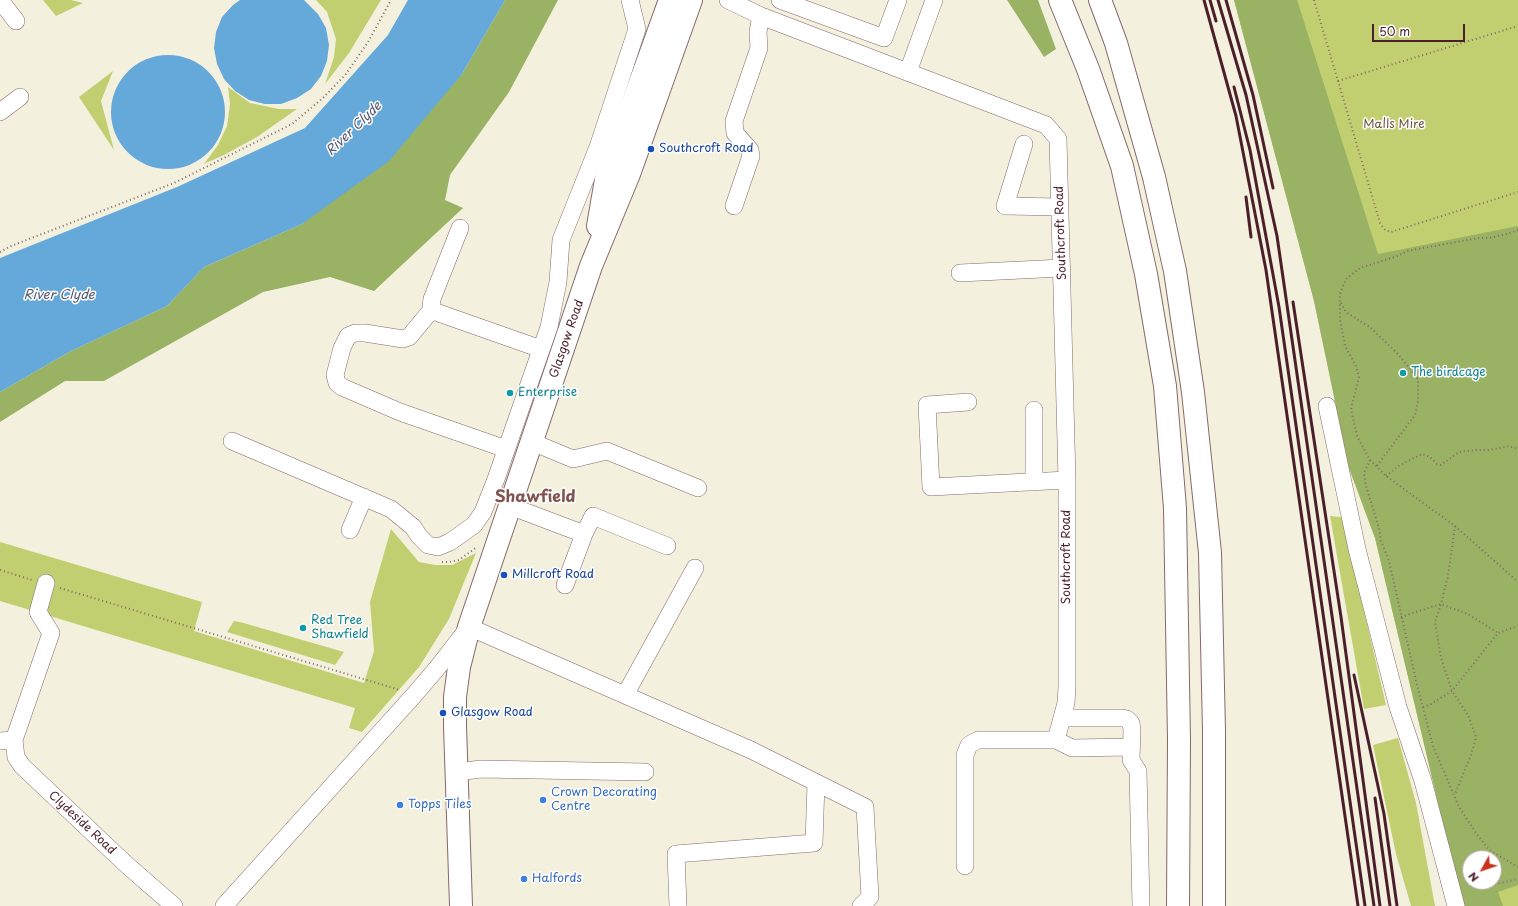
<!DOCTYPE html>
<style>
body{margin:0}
#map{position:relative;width:1518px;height:906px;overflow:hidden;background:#f4f0de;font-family:"Playpen Sans",sans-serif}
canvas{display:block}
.north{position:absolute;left:1462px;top:850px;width:40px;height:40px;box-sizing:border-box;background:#fff;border:1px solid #b7a5aa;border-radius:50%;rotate:230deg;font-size:11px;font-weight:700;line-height:16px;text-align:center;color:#4a1f2b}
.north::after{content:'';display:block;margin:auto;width:14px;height:18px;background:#c8321e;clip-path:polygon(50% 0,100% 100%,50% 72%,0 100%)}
.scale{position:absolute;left:1372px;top:24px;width:93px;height:18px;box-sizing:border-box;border:2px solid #4a1f2b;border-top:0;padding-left:5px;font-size:12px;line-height:14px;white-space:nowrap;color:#4a1f2b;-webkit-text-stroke:3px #fff;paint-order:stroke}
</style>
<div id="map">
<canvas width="1518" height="906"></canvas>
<div class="north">N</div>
<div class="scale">50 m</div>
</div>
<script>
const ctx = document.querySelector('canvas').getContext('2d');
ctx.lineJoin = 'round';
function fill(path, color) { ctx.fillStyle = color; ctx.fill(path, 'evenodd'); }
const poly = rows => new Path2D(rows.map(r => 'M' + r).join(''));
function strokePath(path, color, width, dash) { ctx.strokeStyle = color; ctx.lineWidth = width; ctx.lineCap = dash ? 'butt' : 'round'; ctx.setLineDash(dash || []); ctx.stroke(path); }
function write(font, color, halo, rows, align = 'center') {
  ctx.font = font + ' "Playpen Sans",sans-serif'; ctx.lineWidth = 3; ctx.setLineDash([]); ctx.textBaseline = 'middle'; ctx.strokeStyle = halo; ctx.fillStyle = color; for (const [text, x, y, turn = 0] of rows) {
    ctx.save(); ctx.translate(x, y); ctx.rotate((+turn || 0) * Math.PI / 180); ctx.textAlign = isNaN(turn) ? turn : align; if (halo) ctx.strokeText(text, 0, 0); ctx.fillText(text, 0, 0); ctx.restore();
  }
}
fill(poly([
 [43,0,71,0,83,3,56,16],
 [316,0,381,0,349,53,325,84,334,57,336,39,327,12],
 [1234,0,1518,0,1518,906,1463,906,1375,538,1349,468,1314,301],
 [1470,858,1494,858,1494,882,1470,882],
 [113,71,101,101,114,150,79,97],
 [228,87,250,103,279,109,297,109,257,137,224,155,204,164,218,145,227,126,230,104],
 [1330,516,1342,517,1386,705,1364,709],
 [391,529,419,562,435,565,452,565,476,553,449,619,419,667,362,732,349,728,355,708,0,601,0,542,202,602,194,631,364,683,374,651,370,602],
 [234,621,240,622,344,652,335,665,227,632],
 [1398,738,1416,803,1435,906,1411,906,1396,854,1373,745]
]), '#c2cf71');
fill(poly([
 [505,0,558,0,509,92,450,175,445,200,463,208,374,291,330,277,263,292,104,381,65,381,0,422,0,392,69,352,167,306,204,267,302,224,462,74],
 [1007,0,1038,0,1056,49,1044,57],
 [1234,0,1297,0,1378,254,1518,226,1518,885,1498,892,1503,906,1463,906,1461,900,1375,538,1349,468,1314,301],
 [1470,858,1494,858,1494,882,1470,882]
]), '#99b263');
fill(poly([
 [240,0,304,0,318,14,326,28,329,45,327,61,321,76,311,89,297,98,281,104,265,104,249,100,235,91,224,79,217,64,214,48,216,32,222,17,233,5],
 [408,0,505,0,462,74,389,161,302,224,204,267,167,306,69,352,0,392,0,258,177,187,305,128,388,35],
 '111 112a57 57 0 1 1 114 0a57 57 0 1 1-114 0Z'
]), '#65a8da');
const minor = poly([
 [0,0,16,21],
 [728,0,761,16,1046,125,1058,139,1067,480,1067,687,1066,703,1056,740,978,740,969,745,965,755,965,866],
 [780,0,884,38,898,0],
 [908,72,934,0],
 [0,112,20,97],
 [1024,144,1005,206,1060,207],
 [734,206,751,156,750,150,735,133,734,121,759,48,758,32,761,16],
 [960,273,1062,268],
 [433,311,431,306,432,299,460,228],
 [968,402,927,405,931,487,1067,480],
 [1327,406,1357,549,1398,707,1423,781,1456,906],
 [1034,410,1034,482],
 [232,441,391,509,413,527,419,536,428,545,438,547,450,542,474,525,483,512,496,479,549,327,558,282,561,240,598,147,637,29,630,0],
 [532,442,573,459,607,451,698,488],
 [506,449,400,412,342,387,337,383,335,375,342,348,348,336,355,333,365,333,403,339,409,337,429,313,433,311,541,349],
 [510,506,584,534,593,516,667,546],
 [350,530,364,497],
 [565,585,584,534],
 [625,695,695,568],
 [1062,718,1122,718,1127,719,1131,723,1132,730,1131,760,1138,771,1141,906],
 [14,740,51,633,38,612,46,583],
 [1056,740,1072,748,1130,747],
 [0,741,14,740,16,757,22,766,128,866,174,906],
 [457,772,481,769,645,772],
 [224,906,415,694,438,667,469,627,751,750,865,807,870,897,861,906],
 [678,906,676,854,814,843,816,783]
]);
const major = poly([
 [598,226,607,174,670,0],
 [461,906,455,726,455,697,459,667,469,627,591,266,629,174,691,0]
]);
const highway = poly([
 [1060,0,1088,69,1122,166,1146,274,1165,386,1175,508,1179,740,1178,906],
 [1100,0,1116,43,1154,177,1175,271,1193,392,1210,553,1214,731,1214,906]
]);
strokePath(minor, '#86686a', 18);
strokePath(major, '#86686a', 24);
strokePath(highway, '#86686a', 24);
strokePath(poly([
 [1314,0,1380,223,1385,230,1391,232,1518,192],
 [1338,81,1518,26],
 [1518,230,1507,234,1489,238,1478,238,1407,251,1398,256,1360,268,1346,279,1340,294,1340,320,1345,346,1356,366,1359,377,1351,409,1357,436,1370,460,1386,476,1455,526,1518,582],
 [0,252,11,246,174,183,292,124,323,98,346,74,368,42,391,0],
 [1341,303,1346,312,1371,328,1399,355,1418,379,1418,400,1415,415,1376,467],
 [1370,460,1364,473,1366,486,1379,528,1381,541,1389,561,1418,689,1433,746,1459,807,1476,833,1489,850,1518,867],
 [1386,476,1400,465,1422,454,1430,457,1437,464,1441,465,1459,452,1476,450,1489,450,1509,446,1518,449],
 [1455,526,1448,576,1441,604,1435,622,1441,658,1452,691,1468,715,1476,737,1471,755,1455,794],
 [442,562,449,562,459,560,477,547],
 [0,570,32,580],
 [60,588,400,690],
 [1401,617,1441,604,1468,614,1498,633],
 [1423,707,1431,704,1452,691,1498,633,1518,626],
 [1487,886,1518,879]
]), '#86686a', 2, [1, 3]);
strokePath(minor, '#fff', 17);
strokePath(major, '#fff', 22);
strokePath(highway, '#fff', 22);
strokePath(poly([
 [1204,0,1236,116,1266,270,1358,906],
 [1210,0,1216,21],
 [1218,0,1246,95,1277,236,1374,906],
 [1226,0,1253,95,1273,188],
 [1234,87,1250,150,1279,307,1365,906],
 [1246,197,1251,237],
 [1293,302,1341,617,1380,906],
 [1354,675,1384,814,1397,906],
 [1375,798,1390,906]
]), '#4a1f2b', 3);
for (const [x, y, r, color] of [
 [651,149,4,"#1a4fb4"],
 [1403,373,4,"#0f9aa8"],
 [510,393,4,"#0f9aa8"],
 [504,575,4,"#1a4fb4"],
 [303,628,4,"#0f9aa8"],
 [443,713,4,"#1a4fb4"],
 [543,800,4,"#3f7fe0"],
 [400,805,4,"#3f7fe0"],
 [524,879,4,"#3f7fe0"]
]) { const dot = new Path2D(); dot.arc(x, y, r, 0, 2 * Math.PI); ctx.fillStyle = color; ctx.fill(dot); strokePath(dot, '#fff', 1.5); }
write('12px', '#6e5440', '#fff', [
 ["Malls Mire",1394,125]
]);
write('12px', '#164399', '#fff', [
 ["Southcroft Road",659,149],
 ["Millcroft Road",512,575],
 ["Glasgow Road",451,713]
], 'left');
write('12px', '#4a1f2b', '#fff', [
 ["Southcroft Road",1061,233,-92],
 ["Glasgow Road",567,339,-71],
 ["Southcroft Road",1067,557,-90],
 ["Clydeside Road",82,823,43]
]);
write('12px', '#0d838f', '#fff', [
 ["The birdcage",1411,373],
 ["Enterprise",518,393],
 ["Red Tree",311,621],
 ["Shawfield",311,635]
], 'left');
write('12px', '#366cbe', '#fff', [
 ["Crown Decorating",551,793],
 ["Centre",551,807],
 ["Topps Tiles",408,805],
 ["Halfords",532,879]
], 'left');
write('italic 13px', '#555671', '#fff', [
 ["River Clyde",354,129,-44],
 ["River Clyde",59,295]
]);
write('bold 16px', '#815450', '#fff', [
 ["Shawfield",535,498]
]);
</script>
